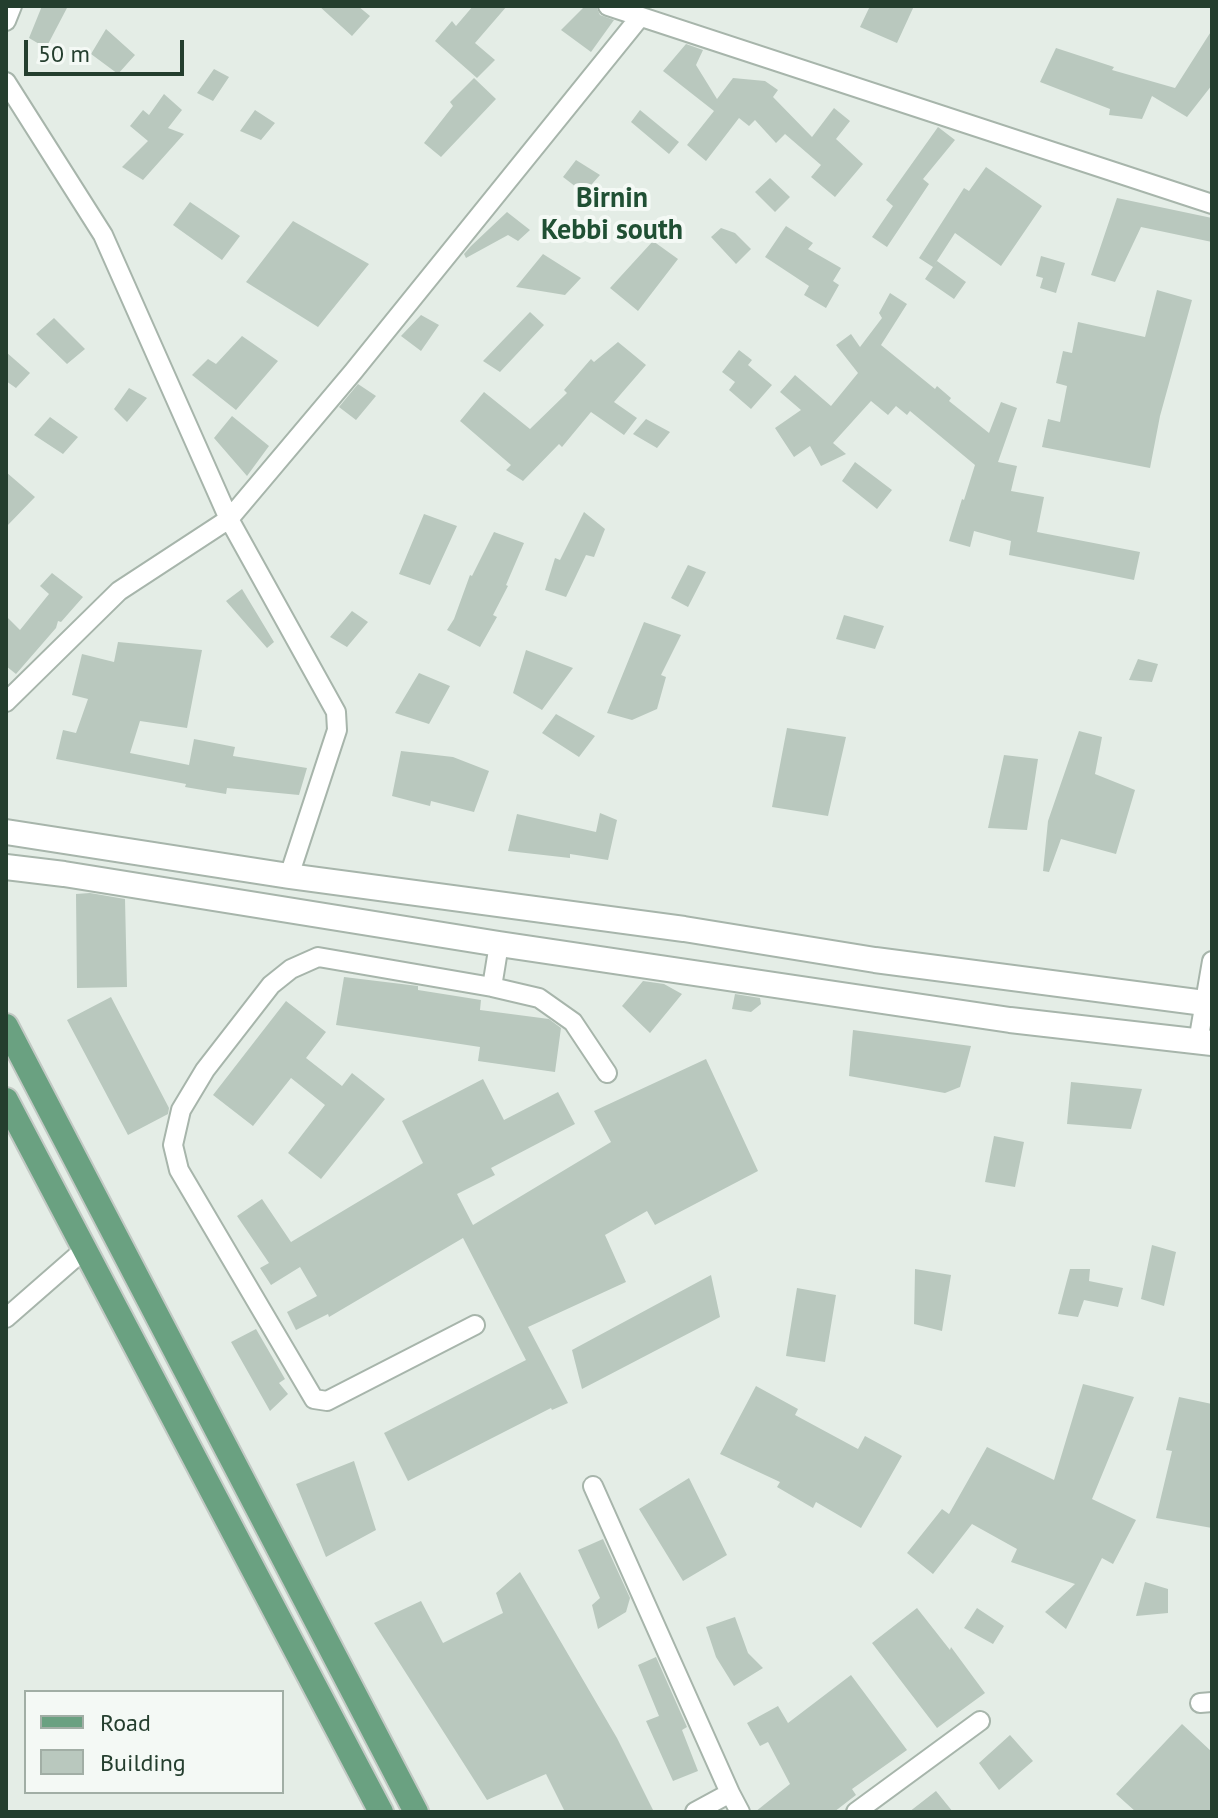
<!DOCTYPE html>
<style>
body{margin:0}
#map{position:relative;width:1218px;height:1818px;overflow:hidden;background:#e4ede6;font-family:"PT Sans",sans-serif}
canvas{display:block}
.frame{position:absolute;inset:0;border:8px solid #243e2e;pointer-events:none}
.legend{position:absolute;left:24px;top:1690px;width:260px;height:104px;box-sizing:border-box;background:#f4f9f5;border:2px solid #a1aea5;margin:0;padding:10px 14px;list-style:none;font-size:24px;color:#243e2e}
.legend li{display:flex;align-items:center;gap:16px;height:40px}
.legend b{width:40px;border:2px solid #a1aea5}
.scale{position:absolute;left:24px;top:40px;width:160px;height:36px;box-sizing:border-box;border:4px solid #243e2e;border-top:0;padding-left:10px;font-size:24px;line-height:28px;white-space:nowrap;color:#243e2e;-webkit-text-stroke:6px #f4f9f5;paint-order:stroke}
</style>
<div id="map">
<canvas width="1218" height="1818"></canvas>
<div class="frame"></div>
<ul class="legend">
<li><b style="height:10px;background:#6aa181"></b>Road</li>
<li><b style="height:22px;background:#b9c8be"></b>Building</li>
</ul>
<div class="scale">50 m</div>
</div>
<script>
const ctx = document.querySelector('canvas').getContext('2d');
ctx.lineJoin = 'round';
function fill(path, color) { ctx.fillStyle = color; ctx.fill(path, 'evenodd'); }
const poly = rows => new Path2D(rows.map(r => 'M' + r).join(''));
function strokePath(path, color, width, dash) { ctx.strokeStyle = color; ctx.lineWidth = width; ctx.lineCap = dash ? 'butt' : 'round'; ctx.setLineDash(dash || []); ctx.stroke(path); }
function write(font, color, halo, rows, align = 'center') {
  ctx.font = font + ' "PT Sans",sans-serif'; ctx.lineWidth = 8; ctx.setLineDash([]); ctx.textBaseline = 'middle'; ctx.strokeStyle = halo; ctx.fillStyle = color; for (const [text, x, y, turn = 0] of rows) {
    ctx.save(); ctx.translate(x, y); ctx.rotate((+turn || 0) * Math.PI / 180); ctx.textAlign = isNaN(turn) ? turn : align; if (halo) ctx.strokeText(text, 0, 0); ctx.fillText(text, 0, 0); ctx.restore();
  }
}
fill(poly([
 [42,6,68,6,46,48,29,38],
 [319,6,358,6,370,16,352,36],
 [473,6,507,6,475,43,495,60,477,78,435,41,452,21,456,26],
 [585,6,596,6,600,15,614,20,591,52,561,30],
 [870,6,914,6,897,43,860,27],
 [106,29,135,55,118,74,91,54],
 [1212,30,1212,85,1187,117,1152,96,1142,119,1109,115,1110,109,1040,82,1056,48,1114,67,1112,70,1175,88],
 [686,44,703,50,696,65,717,99,733,78,765,81,778,90,773,97,812,137,834,108,850,121,836,139,863,164,835,197,811,177,821,165,785,134,776,143,755,120,749,126,739,118,706,161,687,145,714,111,663,71],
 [214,69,229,77,213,101,197,93],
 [474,78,496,99,441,157,424,143,453,106,450,102],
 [164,94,182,110,168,128,184,134,143,180,122,167,148,141,130,126,143,110,149,115],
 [255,110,275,123,261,140,240,131],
 [640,110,679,142,669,154,631,122],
 [938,127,955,140,923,179,929,184,887,247,872,237,893,206,886,200],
 [576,160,600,175,584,193,563,177],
 [986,167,1042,206,1001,266,955,233,933,267,919,258,964,188,969,191],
 [770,178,790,197,775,212,755,192],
 [1117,198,1212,218,1212,242,1141,227,1115,282,1091,275],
 [190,202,240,236,222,260,173,225],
 [507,212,530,230,518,241,508,235,466,258,464,254,471,246],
 [293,221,369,264,318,327,246,282],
 [786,226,813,243,808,249,841,268,833,281,839,285,826,308,804,295,809,286,765,257],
 [721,228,735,233,751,249,736,264,711,237],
 [653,241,678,259,638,311,610,288],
 [543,254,581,278,565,295,516,287],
 [1041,256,1065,263,1056,293,1040,288,1043,278,1036,276],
 [937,261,966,282,954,299,925,279],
 [1157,290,1192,300,1160,416,1150,468,1042,447,1048,419,1060,422,1067,386,1056,383,1063,351,1072,353,1078,322,1145,337],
 [890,293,907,304,881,345,935,389,937,386,951,398,949,401,989,433,1001,402,1017,408,998,462,1017,466,1011,491,1044,497,1037,532,1140,552,1134,580,1009,555,1011,541,974,531,970,547,949,541,962,499,964,500,975,465,910,411,907,415,896,406,888,415,871,401,833,443,846,454,821,466,810,446,794,457,775,428,801,410,780,392,795,375,831,406,858,373,836,345,851,334,860,347,882,318,879,313],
 [530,312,544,325,500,372,483,361],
 [421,315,439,325,421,351,401,336],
 [54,318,85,349,67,364,36,334],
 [242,336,278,361,236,410,192,375,208,359,216,364],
 [618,342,646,365,614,402,637,418,624,435,591,412,562,447,559,444,523,481,506,470,511,465,460,421,484,392,530,429,567,393,564,390,591,359,594,362],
 [739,350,752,360,748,365,772,385,751,409,729,390,735,382,722,372],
 [6,352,30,373,16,388,6,381],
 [358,384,376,396,356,420,339,407],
 [129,388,147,398,127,422,114,409],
 [232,416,269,446,247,476,214,438],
 [50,417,78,437,63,454,34,435],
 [646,419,670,432,657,448,633,434],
 [855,462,892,490,877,509,842,481],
 [6,472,35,497,6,527],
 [584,512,605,529,594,557,586,555,566,597,545,590,555,558,560,560],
 [424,514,457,526,430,585,399,574],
 [494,532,524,543,506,585,508,586,493,615,497,617,480,647,447,630,454,619,470,575,472,576],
 [688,565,706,572,688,607,671,598],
 [52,573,83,597,61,622,58,621,56,628,16,674,6,666,6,616,20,630,49,594,40,586],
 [242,589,274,642,267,648,226,601],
 [352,611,368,622,347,647,330,637],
 [844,615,884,626,875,649,836,639],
 [644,622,681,635,661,675,666,677,657,709,632,720,607,713],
 [118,642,202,650,187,728,140,721,130,753,189,765,194,739,235,747,233,756,307,768,299,795,227,788,226,794,185,787,186,784,56,759,63,730,76,733,88,699,72,695,82,654,114,662],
 [526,650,573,668,542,710,513,693],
 [1138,659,1158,664,1152,682,1129,680],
 [419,673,450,686,429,724,395,713],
 [556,714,595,736,579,757,542,733],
 [787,728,846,737,828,816,772,807],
 [1079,731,1102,737,1095,774,1135,790,1116,854,1061,839,1049,872,1043,871,1048,821],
 [401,751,453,757,489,771,474,812,431,801,430,806,392,796],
 [1004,755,1038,759,1027,830,988,828],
 [600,813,617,820,608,860,570,854,570,858,508,851,517,814,596,832],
 [90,893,125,899,127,987,77,988,76,894],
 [344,977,418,986,418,990,481,1000,480,1010,549,1019,561,1028,555,1072,478,1061,480,1047,336,1025],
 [643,981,664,984,682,994,650,1033,622,1006],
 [735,994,760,998,761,1004,751,1012,732,1009],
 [111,997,169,1108,168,1114,128,1135,67,1020],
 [286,1001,326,1032,306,1058,342,1086,352,1073,385,1099,321,1179,288,1153,325,1105,291,1078,253,1126,213,1095],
 [853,1030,971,1046,960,1087,945,1093,849,1076],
 [706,1059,758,1171,655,1225,647,1211,605,1235,626,1282,528,1327,568,1403,552,1410,551,1408,408,1481,384,1433,526,1360,463,1238,329,1317,328,1314,296,1330,287,1312,317,1296,300,1267,271,1285,260,1268,269,1263,237,1216,262,1199,291,1242,423,1163,402,1121,483,1079,504,1120,558,1092,575,1124,491,1168,495,1175,457,1194,473,1225,611,1142,594,1111],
 [1071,1082,1142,1089,1131,1129,1067,1124],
 [994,1136,1024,1142,1015,1187,985,1182],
 [1152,1245,1176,1252,1164,1306,1141,1299],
 [915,1269,951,1275,942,1331,914,1324],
 [1070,1269,1090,1269,1089,1281,1123,1288,1118,1307,1084,1300,1078,1317,1058,1314],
 [711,1275,720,1317,582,1389,572,1350],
 [797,1288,836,1295,825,1362,786,1356],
 [256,1329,285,1379,279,1383,288,1394,270,1411,231,1342],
 [1083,1384,1134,1397,1092,1499,1136,1520,1113,1564,1102,1558,1066,1629,1045,1612,1075,1584,1011,1562,1017,1549,972,1524,933,1574,907,1553,942,1509,949,1514,987,1447,1054,1480],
 [756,1386,798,1409,795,1415,858,1449,865,1436,902,1456,861,1528,816,1502,813,1508,777,1487,780,1482,720,1454],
 [1179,1397,1212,1404,1212,1528,1156,1518,1172,1451,1166,1450],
 [354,1461,376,1530,326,1557,296,1484],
 [689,1478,727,1555,683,1581,639,1509],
 [603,1539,630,1598,626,1612,598,1629,592,1605,600,1598,578,1550],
 [520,1572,617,1738,654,1812,565,1812,546,1774,487,1800,374,1623,421,1601,443,1643,503,1613,496,1593],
 [1145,1582,1168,1589,1168,1613,1136,1616],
 [917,1608,950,1650,951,1647,985,1693,937,1728,872,1643],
 [977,1608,1004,1626,993,1644,964,1628],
 [735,1617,748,1653,763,1668,734,1686,716,1657,706,1627],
 [656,1657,687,1727,682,1730,698,1771,673,1781,646,1721,659,1716,638,1665],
 [851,1675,907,1750,852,1789,856,1795,834,1812,755,1812,790,1784,768,1742,760,1746,747,1723,778,1706,788,1723],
 [1182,1724,1212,1752,1212,1812,1136,1812,1116,1794],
 [1010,1735,1033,1761,999,1790,979,1763],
 [936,1791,953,1812,909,1812]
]), '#b9c8be');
const minor = poly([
 [608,6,1212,204],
 [6,21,12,6],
 [6,82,103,235,229,519,336,712,337,730,289,876],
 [6,702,119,591,229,519,353,372,640,17],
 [492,987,539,998,573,1022,607,1073],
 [1198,1042,1212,961],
 [6,1318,85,1249],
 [475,1325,327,1401,314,1399,179,1170,173,1145,181,1110,205,1070,271,985,291,969,318,957,492,987,499,944],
 [593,1486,730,1793,695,1812],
 [1200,1703,1212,1702],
 [730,1793,740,1812],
 [856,1812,980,1721]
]);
const tertiary = poly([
 [6,832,289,876,684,929,875,960,1212,1004],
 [6,867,64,874,499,944,1010,1020,1212,1043]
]);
const primary = poly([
 [6,1026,416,1812],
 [6,1100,381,1812]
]);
strokePath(minor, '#a7b5ab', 22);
strokePath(tertiary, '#a7b5ab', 28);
strokePath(primary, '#c2c9c4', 28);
strokePath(minor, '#fff', 18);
strokePath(tertiary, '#fff', 24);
strokePath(primary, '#6aa181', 24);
write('bold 28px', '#205034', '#f4f9f5', [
 ["Birnin",612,199],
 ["Kebbi south",612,231]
]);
</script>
